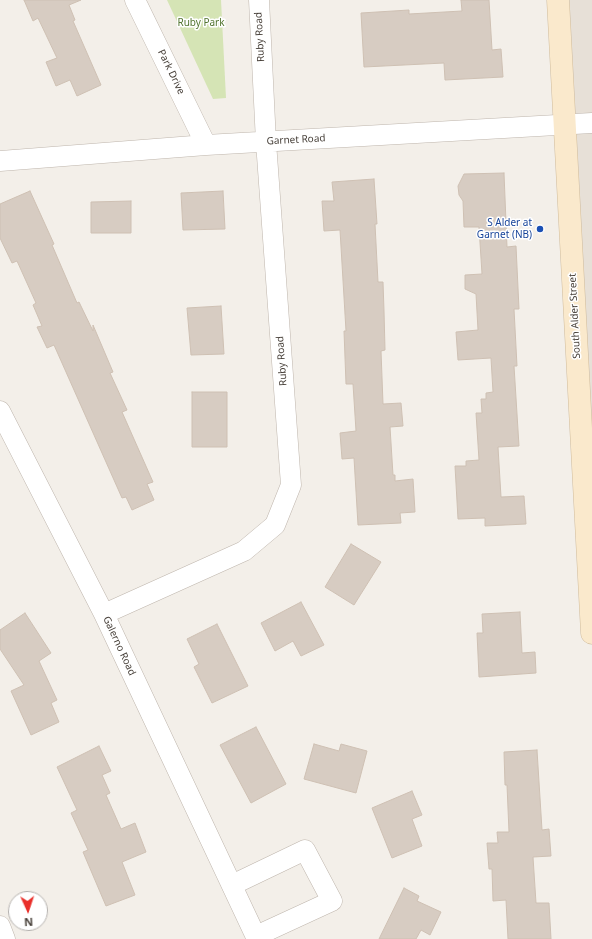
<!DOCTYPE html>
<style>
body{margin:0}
#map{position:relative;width:592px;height:939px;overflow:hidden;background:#f3efe9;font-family:"Noto Sans",sans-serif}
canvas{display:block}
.north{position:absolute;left:8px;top:891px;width:40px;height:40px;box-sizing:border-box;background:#fff;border:1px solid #b5b2af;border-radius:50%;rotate:177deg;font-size:11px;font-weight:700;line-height:16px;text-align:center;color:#463f38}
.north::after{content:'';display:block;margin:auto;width:14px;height:18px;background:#e92f2a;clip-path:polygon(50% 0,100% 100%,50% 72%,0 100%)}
</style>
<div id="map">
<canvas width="592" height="939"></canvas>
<div class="north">N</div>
</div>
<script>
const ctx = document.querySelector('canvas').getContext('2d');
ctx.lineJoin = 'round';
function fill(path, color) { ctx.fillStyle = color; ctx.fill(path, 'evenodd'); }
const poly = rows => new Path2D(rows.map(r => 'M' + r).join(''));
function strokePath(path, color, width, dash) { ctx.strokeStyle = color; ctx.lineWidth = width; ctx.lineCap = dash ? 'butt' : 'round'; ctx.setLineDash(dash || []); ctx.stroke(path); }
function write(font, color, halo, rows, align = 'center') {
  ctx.font = font + ' "Noto Sans",sans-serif'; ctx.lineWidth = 3; ctx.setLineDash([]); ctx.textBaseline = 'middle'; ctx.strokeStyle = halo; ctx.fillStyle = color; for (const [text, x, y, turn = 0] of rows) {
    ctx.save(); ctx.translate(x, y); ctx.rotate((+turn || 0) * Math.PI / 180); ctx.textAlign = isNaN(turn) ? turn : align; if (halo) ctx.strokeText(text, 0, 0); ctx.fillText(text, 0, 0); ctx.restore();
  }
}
fill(poly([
 [558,0,592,0,592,629]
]), '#e7e0d7');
fill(poly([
 [167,0,221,0,226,98,213,99]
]), '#d5e4b5');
const building = poly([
 [24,0,81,0,69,5,75,20,73,21,101,85,77,96,70,80,56,86,46,62,57,58,38,18,33,21,24,0],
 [461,0,489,0,492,50,501,49,503,77,445,80,444,63,364,67,361,13,409,10,409,14,462,11,461,0],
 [504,173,507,247,516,246,519,309,514,309,517,366,514,366,519,446,498,447,501,497,524,496,526,524,485,526,485,518,458,519,455,466,466,466,466,461,479,460,476,413,482,413,481,399,486,399,486,393,493,392,491,358,458,360,456,332,478,330,476,294,465,289,465,275,482,274,479,227,464,227,463,201,459,195,458,186,464,174,504,173],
 [374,179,377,224,375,224,378,282,383,282,384,311,385,350,381,351,383,404,401,403,403,426,390,427,393,475,395,475,395,481,413,479,415,512,400,513,401,523,358,525,354,458,342,459,340,433,356,431,353,384,346,384,344,331,346,331,340,230,324,231,322,201,334,201,332,182,374,179],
 [30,191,54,244,52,245,77,303,79,302,93,331,93,325,113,372,110,373,127,410,122,412,153,482,147,484,154,500,132,510,126,497,122,498,54,345,47,348,37,327,42,326,33,305,36,303,17,261,12,263,0,238,0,204,30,191],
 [223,191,225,229,183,230,181,193,223,191],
 [131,201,131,233,91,233,91,202,131,201],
 [221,306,224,354,191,355,187,308,221,306],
 [192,392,227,392,227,447,192,447,192,392],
 [351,544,381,562,354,605,325,587,351,544],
 [301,602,324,645,301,656,293,641,275,651,261,623,301,602],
 [520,612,522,653,535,652,536,673,479,677,477,633,483,633,482,614,520,612],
 [25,613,51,653,39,661,57,700,51,703,59,722,31,735,11,691,24,685,0,649,0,630,25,613],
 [217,624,248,686,212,703,194,667,199,664,187,639,217,624],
 [256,727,286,784,251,803,220,745,256,727],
 [314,744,339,751,341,744,367,751,356,793,304,779,314,744],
 [99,746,111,771,102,775,110,793,106,795,121,829,135,823,146,852,122,862,135,895,106,906,83,852,88,850,71,813,77,810,57,767,99,746],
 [537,750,542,830,549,829,551,856,533,857,536,903,549,903,551,939,508,939,506,900,493,901,492,869,489,869,487,843,498,843,497,832,509,832,507,785,505,785,504,752,537,750],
 [412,791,422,815,412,819,422,846,392,858,372,808,412,791],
 [404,888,419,896,417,901,441,912,430,935,421,930,416,939,379,939,404,888]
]);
fill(building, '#d7ccc2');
strokePath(building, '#cec0b3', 1);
const street = poly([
 [135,0,206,145],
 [0,161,206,145,592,123],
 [0,411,104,614,257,939],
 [104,614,244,551,275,525,291,485,266,142,259,0],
 [232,885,305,850,332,901,256,936],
 [0,926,5,939]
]);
const secondary = poly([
 [558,0,592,633]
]);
strokePath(street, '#beb5ac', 21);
strokePath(secondary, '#cfbb9c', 23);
strokePath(street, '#fff', 20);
strokePath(secondary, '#fae9cc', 22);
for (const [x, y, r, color] of [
 [540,229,4,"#1a4fb4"]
]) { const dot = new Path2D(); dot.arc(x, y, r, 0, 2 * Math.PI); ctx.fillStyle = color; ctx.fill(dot); strokePath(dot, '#fff', 1.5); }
write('10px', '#52742f', '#fff', [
 ["Ruby Park",201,23]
]);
write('10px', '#463f38', '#fff', [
 ["Ruby Road",260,37,-93],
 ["Park Drive",171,72,64],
 ["Garnet Road",296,140,-3],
 ["South Alder Street",575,316,-93],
 ["Ruby Road",282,361,-94],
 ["Galerno Road",119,646,65]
]);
write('10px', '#164399', '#fff', [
 ["S Alder at",532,223],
 ["Garnet (NB)",532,235]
], 'right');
</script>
